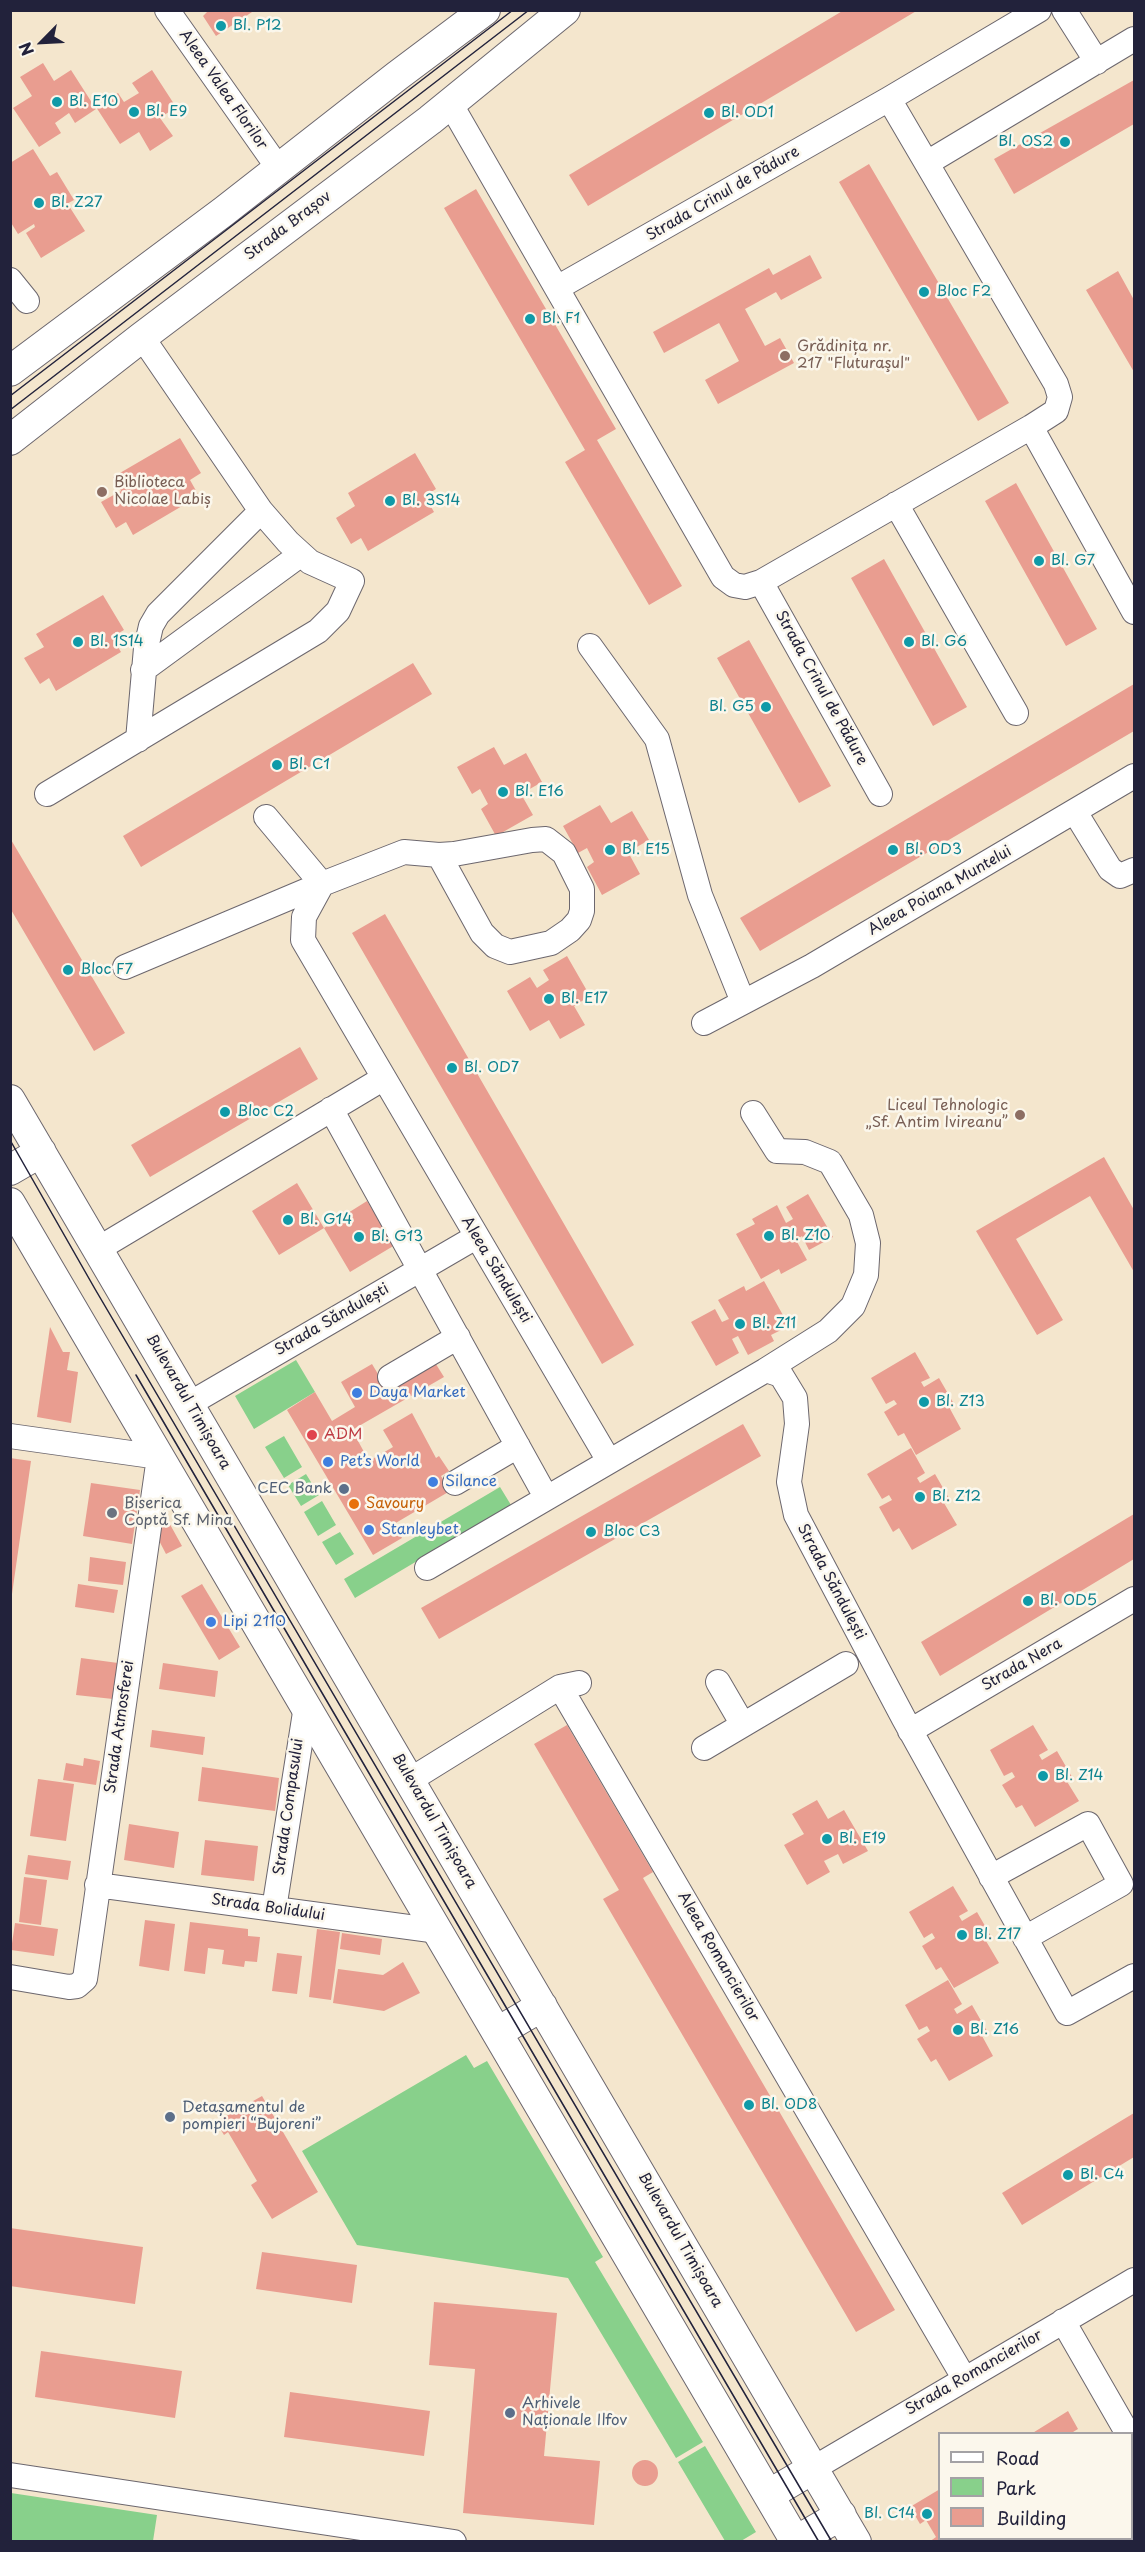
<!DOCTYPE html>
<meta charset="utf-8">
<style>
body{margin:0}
#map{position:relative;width:1145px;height:2552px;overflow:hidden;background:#f4e6cd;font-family:"Playpen Sans",sans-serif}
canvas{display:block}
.frame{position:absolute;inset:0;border:12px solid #22223b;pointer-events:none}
.legend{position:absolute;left:938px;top:2432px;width:195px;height:108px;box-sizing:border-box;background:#fbf7ec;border:2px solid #a4a2a5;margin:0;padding:8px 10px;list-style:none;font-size:18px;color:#22223b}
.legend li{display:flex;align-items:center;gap:12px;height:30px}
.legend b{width:30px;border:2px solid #a4a2a5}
.north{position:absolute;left:12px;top:12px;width:60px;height:60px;-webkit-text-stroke:4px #fbf7ec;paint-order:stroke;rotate:246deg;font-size:16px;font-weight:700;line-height:24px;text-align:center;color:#22223b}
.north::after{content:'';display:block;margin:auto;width:21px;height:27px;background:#22223b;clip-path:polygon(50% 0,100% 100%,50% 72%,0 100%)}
</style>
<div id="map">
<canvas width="1145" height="2552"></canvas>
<div class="frame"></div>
<ul class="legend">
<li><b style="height:8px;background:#fff"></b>Road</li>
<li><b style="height:16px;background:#88d08b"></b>Park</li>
<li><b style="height:16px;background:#e99d90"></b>Building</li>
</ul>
<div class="north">N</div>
</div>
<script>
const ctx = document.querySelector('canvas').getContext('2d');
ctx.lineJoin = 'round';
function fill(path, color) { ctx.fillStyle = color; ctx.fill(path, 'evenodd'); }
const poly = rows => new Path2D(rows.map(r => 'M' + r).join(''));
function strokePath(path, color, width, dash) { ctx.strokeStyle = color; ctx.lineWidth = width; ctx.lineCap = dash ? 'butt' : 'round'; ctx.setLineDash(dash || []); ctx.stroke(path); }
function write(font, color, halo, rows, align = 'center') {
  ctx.font = font + ' "Playpen Sans",sans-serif'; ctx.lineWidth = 5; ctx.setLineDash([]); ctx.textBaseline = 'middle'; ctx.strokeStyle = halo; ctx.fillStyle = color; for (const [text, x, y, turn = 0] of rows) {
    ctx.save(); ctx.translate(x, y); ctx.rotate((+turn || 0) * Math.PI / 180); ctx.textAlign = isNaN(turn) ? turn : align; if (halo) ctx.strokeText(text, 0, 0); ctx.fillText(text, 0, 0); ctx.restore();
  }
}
fill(poly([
 [296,1360,315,1392,254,1429,235,1396],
 [284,1436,302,1467,284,1478,265,1447],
 [306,1474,319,1495,301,1506,288,1485],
 [500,1487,511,1505,355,1598,344,1579],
 [322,1501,336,1525,318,1536,304,1512],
 [340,1532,354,1554,336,1565,322,1542],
 [466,2055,474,2068,487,2061,603,2257,595,2262,703,2442,676,2458,568,2278,357,2245,302,2151],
 [705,2446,756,2532,741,2541,725,2541,678,2462],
 [11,2493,157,2515,153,2541,11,2541]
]), '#88d08b');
fill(poly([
 [209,10,255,10,216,36,203,16],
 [844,10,918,10,588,206,569,175],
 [43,63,54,81,71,70,96,109,75,123,69,113,55,123,61,133,39,147,13,108,32,96,20,77],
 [152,70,176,107,160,118,173,136,150,151,139,132,120,144,96,107,118,93,124,102,139,93,132,83],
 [1134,80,1134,124,1014,194,994,159],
 [33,149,50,176,57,172,74,200,61,207,63,210,69,206,85,231,41,258,26,233,35,227,34,224,18,234,10,221,10,163],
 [869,164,1009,403,978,421,839,182],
 [476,189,616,429,597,440,682,586,649,605,565,462,585,450,444,208],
 [810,255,822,278,781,300,776,292,745,309,765,346,780,338,794,363,718,404,705,380,739,361,719,323,664,353,653,332,769,268,773,275],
 [1118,271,1134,300,1134,372,1086,290],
 [180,438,201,473,190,480,199,496,133,535,126,522,116,528,101,502,121,491,113,477],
 [415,453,436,489,425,496,434,512,368,551,361,538,351,544,336,518,355,506,348,493],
 [1016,483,1097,629,1066,646,985,501],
 [884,559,967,707,933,726,851,578],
 [103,595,124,630,112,637,121,652,56,691,49,678,40,684,24,658,44,647,36,634],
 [749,640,831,786,799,803,717,658],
 [413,663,432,694,141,867,123,836],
 [1134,684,1134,731,760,951,740,918],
 [494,747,504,765,526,753,542,782,521,794,533,815,496,836,481,809,488,804,480,789,472,794,457,767],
 [600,805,611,823,632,811,649,840,628,852,640,874,602,895,587,867,594,862,587,848,578,853,563,826],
 [10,838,125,1033,94,1051,10,908],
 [385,914,634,1345,602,1364,352,933],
 [567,956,590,996,574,1006,585,1025,560,1039,549,1020,530,1031,507,991,530,977,537,988,549,980,543,970],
 [300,1047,318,1079,150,1177,131,1145],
 [1104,1157,1134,1210,1134,1272,1090,1196,1016,1239,1063,1320,1037,1335,976,1231],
 [297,1183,324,1228,279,1255,252,1211],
 [808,1194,833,1237,809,1250,802,1236,796,1240,807,1260,781,1274,779,1269,761,1279,736,1234,755,1224,752,1219,777,1205,786,1223,793,1219,786,1207],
 [367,1201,395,1245,350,1272,324,1228],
 [764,1281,789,1326,771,1335,774,1341,748,1355,738,1336,732,1339,739,1353,716,1366,691,1322,715,1309,722,1322,729,1319,718,1300,744,1286,746,1291],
 [50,1327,63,1352,70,1352,67,1370,78,1372,71,1423,37,1417],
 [915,1352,930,1378,921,1382,924,1387,939,1378,954,1404,949,1407,961,1429,916,1455,904,1433,898,1436,884,1412,897,1404,894,1400,886,1404,871,1378],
 [434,1361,444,1377,352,1430,369,1461,393,1447,383,1430,412,1413,436,1458,439,1456,449,1471,441,1476,450,1491,394,1524,402,1538,373,1555,287,1410,315,1392,332,1421,355,1407,341,1382,372,1364,387,1389],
 [743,1424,761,1456,439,1639,421,1608],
 [911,1448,925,1473,917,1478,920,1483,935,1474,950,1500,944,1503,957,1525,912,1550,899,1528,893,1532,879,1507,892,1500,889,1495,882,1499,867,1474],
 [10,1458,31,1461,12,1594,10,1594],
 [91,1483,140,1490,132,1544,83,1536],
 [1134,1514,1134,1559,940,1676,921,1642],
 [167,1519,182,1546,166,1554,152,1527],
 [90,1557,126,1562,123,1585,88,1581],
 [78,1584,118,1590,114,1613,75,1607],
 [202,1584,240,1647,219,1660,181,1596],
 [81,1658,118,1663,113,1699,76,1695],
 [163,1663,218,1671,215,1697,159,1689],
 [567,1725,653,1872,643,1878,895,2310,856,2332,603,1899,619,1890,534,1744],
 [1033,1725,1048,1750,1039,1755,1042,1760,1057,1751,1072,1777,1066,1780,1079,1801,1035,1827,1022,1805,1016,1808,1002,1785,1015,1777,1012,1772,1004,1776,990,1750],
 [152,1730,205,1737,203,1755,150,1747],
 [84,1758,100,1761,96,1785,63,1780,66,1763,83,1766],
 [202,1767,279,1778,275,1811,198,1801],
 [38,1779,74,1784,66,1841,30,1836],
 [817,1800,828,1819,844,1810,868,1851,843,1864,838,1854,824,1861,830,1872,807,1885,784,1845,804,1834,792,1814],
 [129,1824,179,1832,174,1868,124,1860],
 [205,1840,258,1846,254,1881,201,1875],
 [28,1855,71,1861,68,1880,25,1874],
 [24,1877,47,1880,41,1925,19,1922],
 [953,1886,968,1911,959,1916,962,1921,977,1912,992,1938,986,1941,999,1963,954,1988,941,1967,936,1970,922,1946,935,1938,932,1933,924,1938,909,1912],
 [145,1920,175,1924,169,1971,139,1966],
 [190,1922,248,1929,248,1936,260,1937,257,1962,245,1961,244,1967,222,1964,224,1950,208,1948,205,1974,184,1971],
 [15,1923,58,1929,54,1956,11,1950],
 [317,1929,340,1932,331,2000,309,1997],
 [342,1933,382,1939,380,1955,340,1949],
 [277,1953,302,1956,297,1994,272,1991],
 [403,1962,420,1993,384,2011,333,2003,338,1969,383,1975],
 [948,1980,962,2004,954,2009,957,2014,972,2005,987,2031,981,2034,993,2056,949,2081,936,2059,931,2062,917,2039,930,2031,927,2026,919,2030,905,2005],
 [262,2096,318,2192,272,2219,251,2185,257,2181,228,2132,224,2135,216,2122],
 [1134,2113,1134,2157,1022,2225,1002,2193],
 [10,2228,143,2247,135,2304,10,2286],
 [262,2252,357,2265,352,2303,256,2289],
 [434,2302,557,2313,544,2456,600,2461,594,2525,463,2513,475,2369,429,2365],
 [41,2351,182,2371,175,2418,35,2397],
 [290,2392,430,2411,424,2456,284,2437],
 [1068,2411,1078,2429,1073,2432,1074,2434,1031,2434],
 '632 2473a13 13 0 1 1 26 0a13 13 0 1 1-26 0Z',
 [940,2489,940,2538,978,2538,973,2542,929,2542,936,2537,926,2520,920,2524,910,2507],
 [1112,2538,1131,2538,1133,2542,1107,2542]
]), '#e99d90');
const minor = poly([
 [167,10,279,169],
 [1064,10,1097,62],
 [450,103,723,577,734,585,745,587,761,582,1031,427,1056,411,1060,397,1056,384,889,99],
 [927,163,1134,39],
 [10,280,27,301],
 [557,288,889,99,1039,10],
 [1031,427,1134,612],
 [896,504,1016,713],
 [761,582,880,794],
 [590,646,657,739,700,895,743,1002],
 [143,670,300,555],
 [138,740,146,648,151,626,158,614,261,511],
 [47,794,318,631,338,611,352,581,310,562,288,542,261,511,142,337],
 [1075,812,1110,869,1120,876,1134,870],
 [439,855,482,933,495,946,510,952,551,943,570,930,579,920,582,911,582,889,564,853,546,839,532,840,454,854,439,855,404,852,322,884,304,917,303,940,609,1461],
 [125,967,322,884,266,817],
 [704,1023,812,966,1134,776],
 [331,1109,546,1497],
 [753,1113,777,1151,805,1152,830,1162,861,1215,868,1243,866,1275,853,1306,828,1331,766,1370],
 [98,1249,384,1078],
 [390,1377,458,1337],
 [189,1404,476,1237],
 [10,1436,159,1457,85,1979,77,1986,69,1987,10,1977],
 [455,1483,518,1446],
 [427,1568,766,1370,781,1375,795,1398,797,1424,789,1482,796,1515,904,1719,1067,2013,1134,1976],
 [718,1682,743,1725],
 [560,1687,964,2378],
 [910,1731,1134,1599],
 [704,1748,846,1664],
 [410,1780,560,1687,579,1683],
 [991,1877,1088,1824,1121,1884,1025,1938],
 [97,1885,438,1931],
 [274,1909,306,1706],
 [1063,2321,1128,2434],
 [814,2468,1134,2280],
 [10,2475,454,2542],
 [1132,2495,1134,2493],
 [1050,2542,1056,2538]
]);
const major = poly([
 [10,371,223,212,397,76,485,10],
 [10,440,142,337,430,120,565,10],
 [10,1100,856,2542],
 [10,1170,41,1152],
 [10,1203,796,2542],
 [498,2032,542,2006],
 [770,2494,814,2468],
 [796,2541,841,2515]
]);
strokePath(minor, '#6c676e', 26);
strokePath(major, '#6c676e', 32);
strokePath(minor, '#fff', 24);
strokePath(major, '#fff', 30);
strokePath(poly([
 [10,396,513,10],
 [10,410,529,10],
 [10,1140,95,1289,832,2542],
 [136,1375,819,2542]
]), '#22223b', 1.5);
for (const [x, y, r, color] of [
 [221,26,6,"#0f9aa8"],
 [57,102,6,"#0f9aa8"],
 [134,112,6,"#0f9aa8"],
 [709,113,6,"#0f9aa8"],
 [1065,142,6,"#0f9aa8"],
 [39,203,6,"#0f9aa8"],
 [924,292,6,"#0f9aa8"],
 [530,319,6,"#0f9aa8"],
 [785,356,6,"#8d6e63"],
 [102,492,6,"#8d6e63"],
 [390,501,6,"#0f9aa8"],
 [1039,561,6,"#0f9aa8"],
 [78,642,6,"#0f9aa8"],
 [909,642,6,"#0f9aa8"],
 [766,707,6,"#0f9aa8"],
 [277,765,6,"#0f9aa8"],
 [503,792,6,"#0f9aa8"],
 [610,850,6,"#0f9aa8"],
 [893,850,6,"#0f9aa8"],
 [68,970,6,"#0f9aa8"],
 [549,999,6,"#0f9aa8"],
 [452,1068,6,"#0f9aa8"],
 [225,1112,6,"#0f9aa8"],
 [1020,1115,6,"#8d6e63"],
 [288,1220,6,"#0f9aa8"],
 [769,1236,6,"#0f9aa8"],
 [359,1237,6,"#0f9aa8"],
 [740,1324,6,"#0f9aa8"],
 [357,1393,6,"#3f7fe0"],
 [924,1402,6,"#0f9aa8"],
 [312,1435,6,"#e0444e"],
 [328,1462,6,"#3f7fe0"],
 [433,1482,6,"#3f7fe0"],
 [344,1489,6,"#5c6f8a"],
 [920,1497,6,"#0f9aa8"],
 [354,1504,6,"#e8710a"],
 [112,1513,6,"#6b7280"],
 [369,1530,6,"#3f7fe0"],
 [591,1532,6,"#0f9aa8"],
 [1028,1601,6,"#0f9aa8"],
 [211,1622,6,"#3f7fe0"],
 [1043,1776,6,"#0f9aa8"],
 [827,1839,6,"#0f9aa8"],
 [962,1935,6,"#0f9aa8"],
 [958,2030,6,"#0f9aa8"],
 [749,2105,6,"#0f9aa8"],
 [170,2117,6,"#5c6f8a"],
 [1068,2175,6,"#0f9aa8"],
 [510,2413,6,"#5c6f8a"],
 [927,2514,6,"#0f9aa8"]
]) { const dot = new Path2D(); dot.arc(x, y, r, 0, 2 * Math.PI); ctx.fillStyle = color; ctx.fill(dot); strokePath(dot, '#fbf7ec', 2); }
write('15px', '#0d838f', '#fbf7ec', [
 ["Bl. P12",233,26],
 ["Bl. E10",69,102],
 ["Bl. E9",146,112],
 ["Bl. OD1",721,113],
 ["Bl. OS2",1053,142,"right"],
 ["Bl. Z27",51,203],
 ["Bloc F2",936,292],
 ["Bl. F1",542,319],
 ["Bl. 3S14",402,501],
 ["Bl. G7",1051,561],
 ["Bl. 1S14",90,642],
 ["Bl. G6",921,642],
 ["Bl. G5",754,707,"right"],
 ["Bl. C1",289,765],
 ["Bl. E16",515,792],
 ["Bl. E15",622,850],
 ["Bl. OD3",905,850],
 ["Bloc F7",80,970],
 ["Bl. E17",561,999],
 ["Bl. OD7",464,1068],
 ["Bloc C2",237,1112],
 ["Bl. G14",300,1220],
 ["Bl. Z10",781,1236],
 ["Bl. G13",371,1237],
 ["Bl. Z11",752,1324],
 ["Bl. Z13",936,1402],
 ["Bl. Z12",932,1497],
 ["Bloc C3",603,1532],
 ["Bl. OD5",1040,1601],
 ["Bl. Z14",1055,1776],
 ["Bl. E19",839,1839],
 ["Bl. Z17",974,1935],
 ["Bl. Z16",970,2030],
 ["Bl. OD8",761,2105],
 ["Bl. C4",1080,2175],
 ["Bl. C14",915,2514,"right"]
], 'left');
write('15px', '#22223b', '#fbf7ec', [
 ["Aleea Valea Florilor",223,90,55],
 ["Strada Crinul de Pădure",723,194,-30],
 ["Strada Brașov",288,226,-37],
 ["Strada Crinul de Pădure",821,688,61],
 ["Aleea Poiana Muntelui",940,891,-30],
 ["Aleea Săndulești",496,1270,59],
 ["Strada Săndulești",332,1320,-30],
 ["Bulevardul Timișoara",188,1402,60],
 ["Strada Săndulești",831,1582,62],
 ["Strada Nera",1022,1665,-30],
 ["Strada Atmosferei",120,1727,-82],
 ["Strada Compasului",289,1807,-82],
 ["Bulevardul Timișoara",434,1821,60],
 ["Strada Bolidului",268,1908,8],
 ["Aleea Romancierilor",718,1957,60],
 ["Bulevardul Timișoara",680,2240,60],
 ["Strada Romancierilor",974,2373,-30]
]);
write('15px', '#785e54', '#fbf7ec', [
 ["Grădinița nr.",797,347],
 ["217 \"Fluturaşul\"",797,364],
 ["Biblioteca",114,483],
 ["Nicolae Labiș",114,500],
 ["Liceul Tehnologic",1008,1106,"right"],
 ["„Sf. Antim Ivireanu”",1008,1123,"right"]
], 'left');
write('15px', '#366cbe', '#fbf7ec', [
 ["Daya Market",369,1393],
 ["Pet’s World",340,1462],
 ["Silance",445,1482],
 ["Stanleybet",381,1530],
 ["Lipi 2110",223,1622]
], 'left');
write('15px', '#be3a42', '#fbf7ec', [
 ["ADM",324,1435]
], 'left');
write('15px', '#4e5e75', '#fbf7ec', [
 ["CEC Bank",332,1489,"right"],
 ["Detașamentul de",182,2108],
 ["pompieri “Bujoreni”",182,2125],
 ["Arhivele",522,2404],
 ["Naționale Ilfov",522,2421]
], 'left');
write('15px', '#5b616d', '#fbf7ec', [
 ["Biserica",124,1504],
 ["Coptă Sf. Mina",124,1521]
], 'left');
write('15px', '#c56008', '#fbf7ec', [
 ["Savoury",366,1504]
], 'left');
</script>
